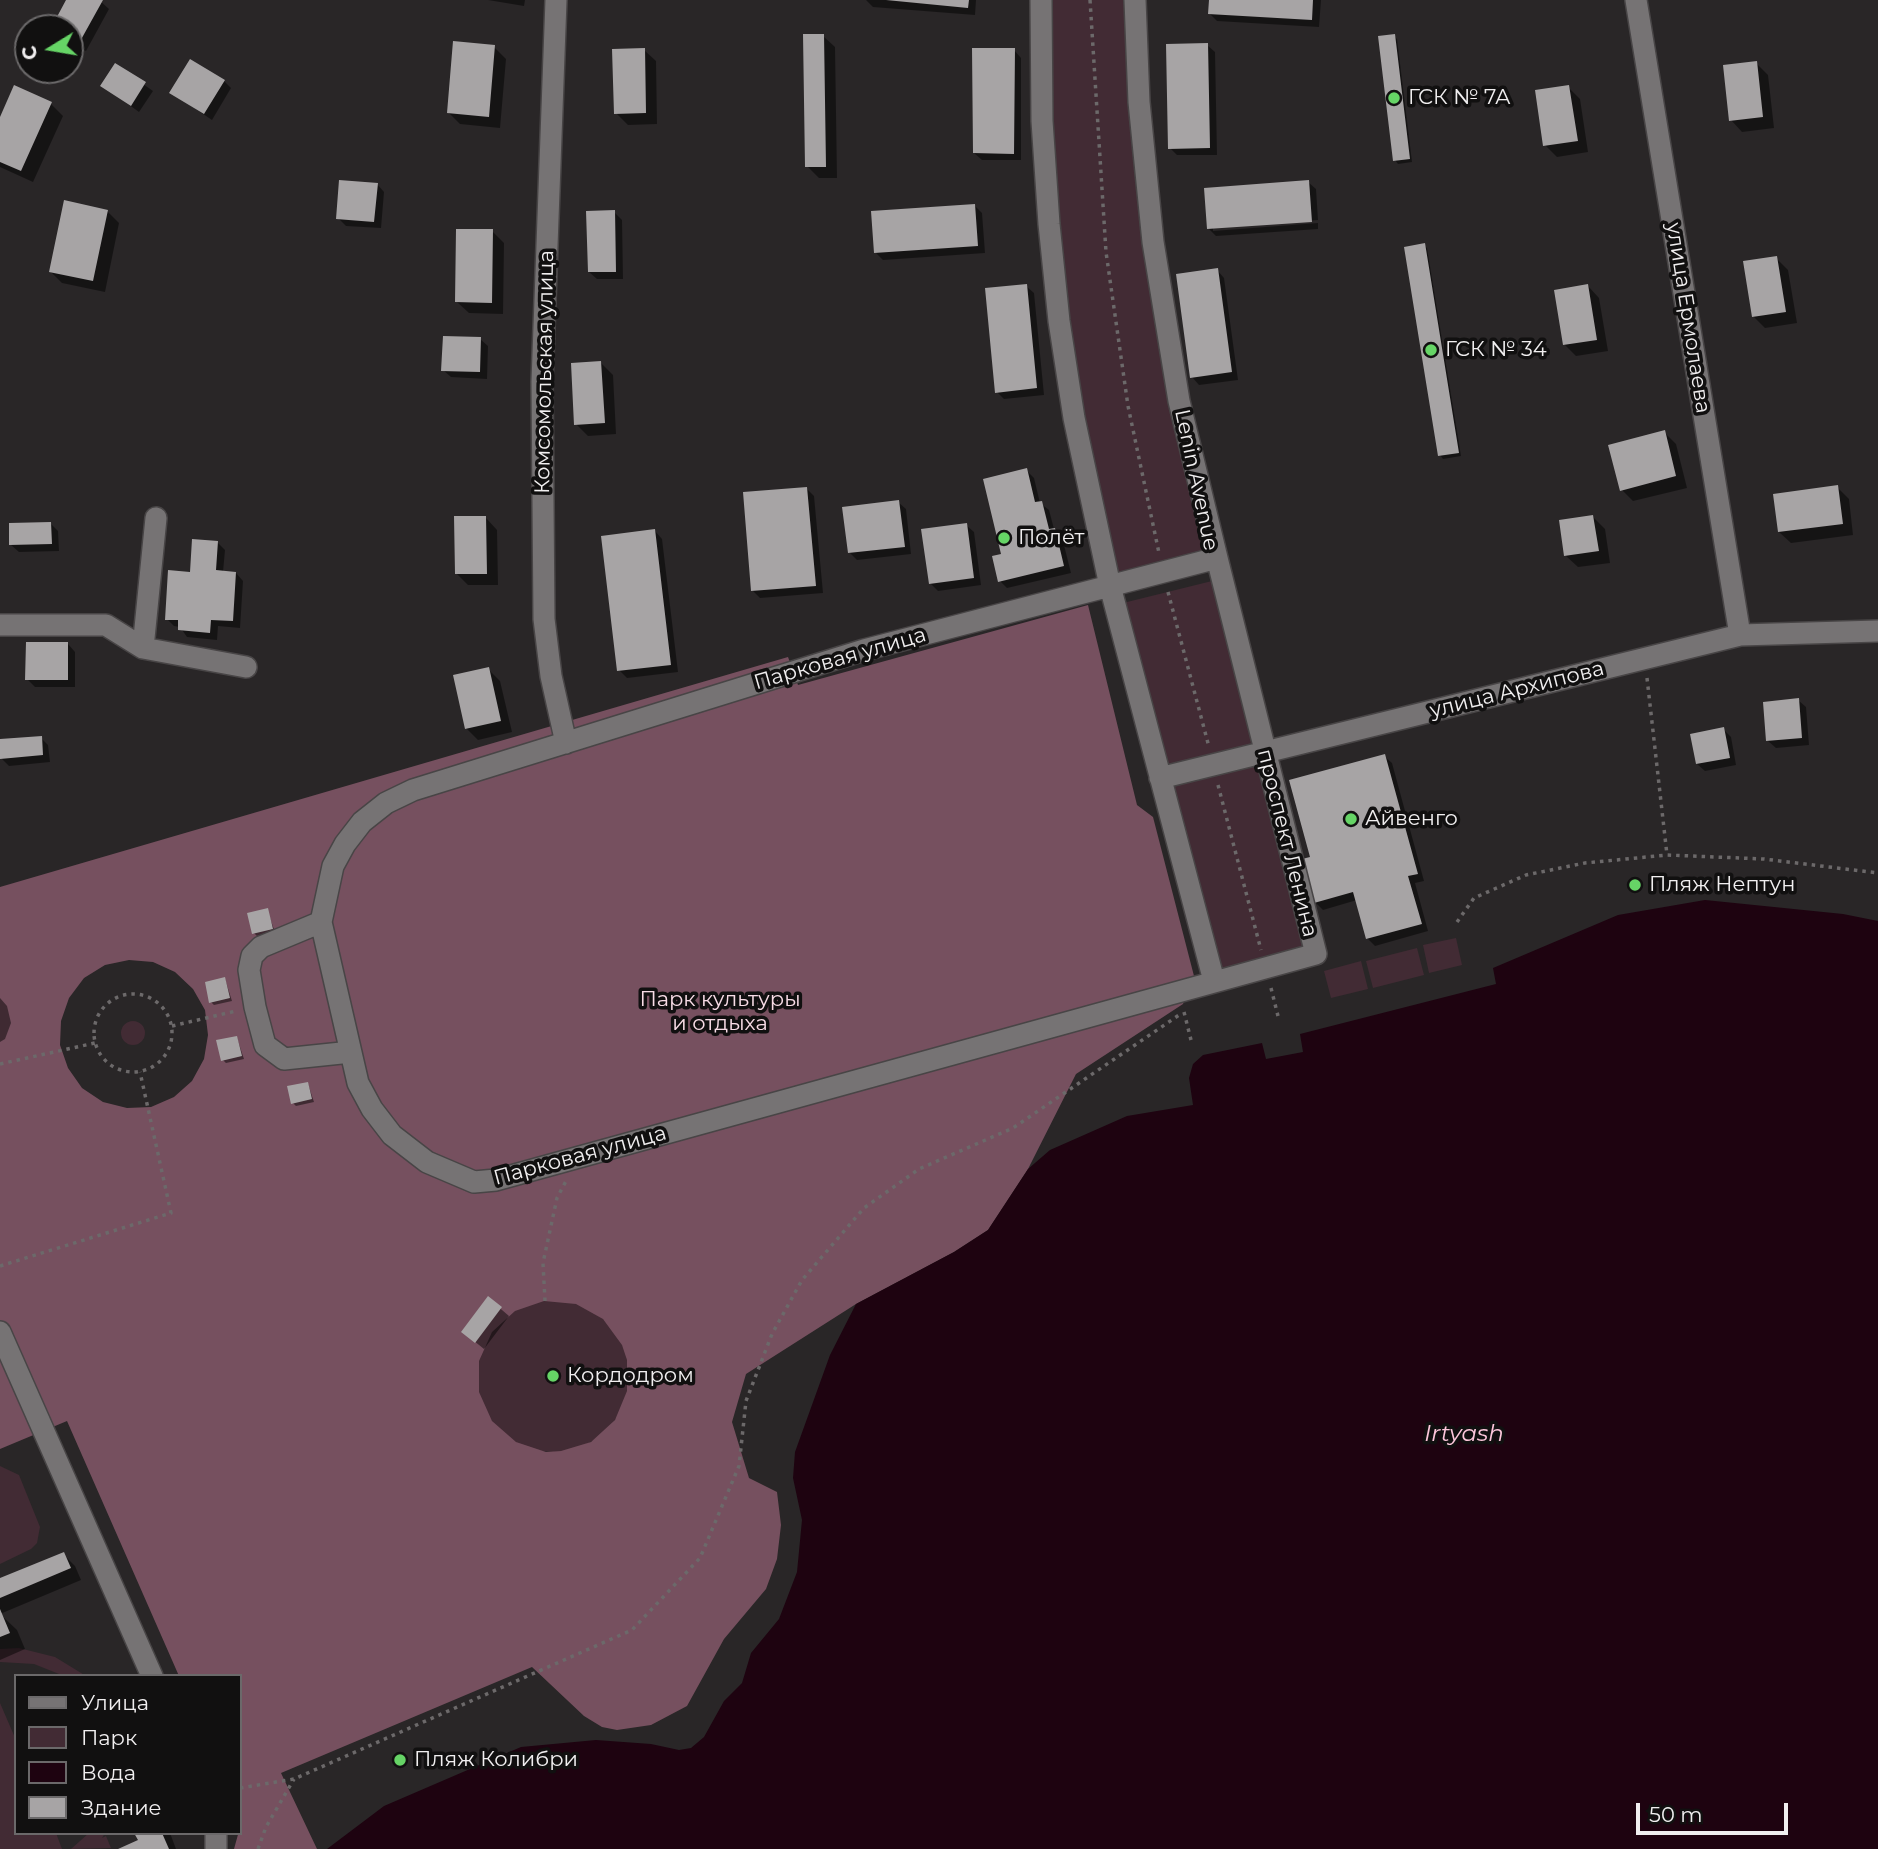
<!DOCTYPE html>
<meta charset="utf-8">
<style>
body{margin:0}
#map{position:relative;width:1878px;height:1849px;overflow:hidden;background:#292627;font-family:Montserrat,sans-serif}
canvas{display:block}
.legend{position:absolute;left:14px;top:1674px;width:228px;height:161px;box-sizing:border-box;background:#111010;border:2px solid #6b696a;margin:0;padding:9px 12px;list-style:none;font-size:21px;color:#f1eff0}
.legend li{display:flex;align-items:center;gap:14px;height:35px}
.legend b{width:35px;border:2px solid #6b696a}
.north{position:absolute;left:14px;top:14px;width:70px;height:70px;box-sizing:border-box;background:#111010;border:2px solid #6b696a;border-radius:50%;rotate:259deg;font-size:19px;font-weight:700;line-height:28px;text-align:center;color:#f1eff0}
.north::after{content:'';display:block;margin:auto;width:24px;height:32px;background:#66d466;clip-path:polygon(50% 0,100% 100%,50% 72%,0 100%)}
.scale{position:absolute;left:1636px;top:1803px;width:152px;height:32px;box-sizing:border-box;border:4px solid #f1eff0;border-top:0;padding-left:9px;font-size:21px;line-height:24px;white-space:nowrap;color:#f1eff0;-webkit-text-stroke:5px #111010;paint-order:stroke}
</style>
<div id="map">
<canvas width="1878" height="1849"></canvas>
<ul class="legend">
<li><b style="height:9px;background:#767374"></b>Улица</li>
<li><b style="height:19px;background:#422b34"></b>Парк</li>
<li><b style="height:19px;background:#1e0310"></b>Вода</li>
<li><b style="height:19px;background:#a7a4a5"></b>Здание</li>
</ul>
<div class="north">С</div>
<div class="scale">50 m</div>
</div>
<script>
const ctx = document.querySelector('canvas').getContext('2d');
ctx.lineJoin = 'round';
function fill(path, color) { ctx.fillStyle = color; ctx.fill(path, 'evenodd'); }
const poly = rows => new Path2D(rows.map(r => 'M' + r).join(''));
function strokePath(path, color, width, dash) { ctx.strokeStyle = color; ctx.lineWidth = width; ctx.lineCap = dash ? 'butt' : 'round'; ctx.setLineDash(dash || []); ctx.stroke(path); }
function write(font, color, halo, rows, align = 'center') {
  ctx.font = font + ' Montserrat,sans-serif'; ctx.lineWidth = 7; ctx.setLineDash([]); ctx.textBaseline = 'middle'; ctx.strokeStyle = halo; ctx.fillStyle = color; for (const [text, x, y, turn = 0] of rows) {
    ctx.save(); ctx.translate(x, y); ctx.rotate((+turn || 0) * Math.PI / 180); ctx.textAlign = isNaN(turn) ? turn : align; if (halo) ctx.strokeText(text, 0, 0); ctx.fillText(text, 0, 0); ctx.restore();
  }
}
fill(poly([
 [1049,0,1128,0,1145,247,1172,415,1204,552,1117,574,1082,419,1066,320,1048,50],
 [1212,581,1254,748,1166,770,1123,603],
 [1258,761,1307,951,1220,975,1169,783],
 [1456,938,1462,965,1429,973,1423,945],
 [1417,948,1424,975,1373,988,1366,961],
 [1361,961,1368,989,1331,998,1324,971],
 '121 1033a12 12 0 1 1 24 0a12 12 0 1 1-24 0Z',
 '477 1376a76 76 0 1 1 152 0a76 76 0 1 1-152 0Z',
 [0,1466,19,1475,40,1527,37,1543,31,1549,0,1564],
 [19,1648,55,1657,86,1676,64,1676,34,1664,0,1662,0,1649],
 [0,1703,16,1740,16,1833,56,1833,62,1849,0,1849],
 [89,1833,105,1833,102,1838,106,1836,111,1848,71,1849]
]), '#422b34');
fill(poly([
 [1088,605,1137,805,1153,817,1194,976,1183,1004,1076,1074,1028,1169,988,1230,954,1252,856,1304,746,1374,732,1422,749,1478,777,1492,781,1525,777,1559,766,1589,724,1639,687,1706,651,1725,617,1730,602,1727,584,1716,532,1667,281,1773,317,1849,234,1849,242,1820,240,1676,179,1676,67,1421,0,1449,0,887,788,657,798,685],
 [129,960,153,962,175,972,193,989,205,1010,208,1035,204,1059,192,1081,174,1097,151,1107,127,1108,103,1102,82,1088,68,1068,60,1045,61,1021,69,998,84,978,105,965],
 [544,1301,576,1304,603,1319,622,1345,627,1360,627,1391,615,1420,591,1442,561,1451,546,1452,516,1442,492,1421,479,1392,479,1361,492,1332,515,1311]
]), '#76505f');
fill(poly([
 [1705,900,1843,914,1878,921,1878,1849,327,1849,384,1806,521,1747,596,1740,651,1744,679,1750,691,1748,704,1737,724,1701,742,1683,751,1653,779,1619,797,1572,802,1520,793,1478,795,1452,830,1355,856,1304,954,1252,988,1230,1028,1169,1050,1150,1127,1116,1193,1105,1189,1078,1193,1064,1203,1055,1262,1043,1266,1059,1303,1052,1300,1034,1496,984,1493,968,1618,915]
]), '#1e0310');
fill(poly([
 [68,0,99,0,109,9,86,51,70,42,70,28,53,28],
 [488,0,525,0,524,6],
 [866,0,976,0,975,15,873,7],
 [1210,0,1321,0,1319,27,1217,21,1209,13],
 [823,36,835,47,837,178,819,178,807,166],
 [1394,36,1397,39,1412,162,1398,164,1395,160],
 [1207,45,1215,52,1217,155,1177,155,1170,148],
 [494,47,506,59,500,128,460,124,448,112],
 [644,50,656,61,657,124,628,125,616,113],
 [1014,50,1021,58,1021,160,982,160,974,153],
 [1756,63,1768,75,1774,128,1742,132,1731,120],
 [116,65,153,91,139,112,103,86],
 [224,81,231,88,212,120,172,93],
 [1568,87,1580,99,1588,152,1557,157,1545,145],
 [51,104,63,116,33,182,0,167,0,122],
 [1308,182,1316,189,1318,220,1213,227,1213,231,1318,223,1318,229,1216,236,1209,229],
 [377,184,384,192,381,228,346,226,338,218],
 [975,206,982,213,985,253,883,260,876,253],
 [107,211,119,223,105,292,62,283,51,272],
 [614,212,622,220,623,279,597,279,589,272],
 [492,231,504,243,503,314,469,313,457,302],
 [1424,245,1427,248,1461,456,1443,459,1440,455],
 [1776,258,1788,270,1797,323,1765,328,1753,316],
 [1217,270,1224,278,1238,380,1199,385,1192,377],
 [1026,286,1034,293,1044,395,1004,399,997,392],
 [1588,286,1599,298,1608,351,1576,356,1564,344],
 [480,339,488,346,487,379,451,377,443,370],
 [601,363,613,375,616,434,588,436,576,424],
 [1664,432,1676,444,1687,488,1633,501,1622,490],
 [1026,470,1034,478,1040,503,1049,510,1054,529,1062,537,1071,573,1007,588,1000,581,1003,555],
 [1837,487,1849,499,1853,535,1791,543,1779,532],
 [807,489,814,496,823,593,760,598,752,590],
 [898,502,906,509,911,554,857,560,849,552],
 [1593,517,1605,529,1610,563,1578,567,1566,556],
 [486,518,497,530,498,585,468,585,456,573],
 [50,523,58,531,59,551,19,552,11,545],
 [966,525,974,532,981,585,938,591,930,583],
 [655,531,662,539,678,672,627,678,619,670],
 [217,542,225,550,223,572,236,573,243,581,240,628,218,626,217,640,187,637,180,627,174,626,167,619,191,574],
 [68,644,75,652,75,687,35,687,27,679],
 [488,669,500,681,512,732,478,740,466,728],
 [1798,700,1806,707,1809,745,1776,748,1768,741],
 [1723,729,1731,737,1736,765,1705,771,1697,764],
 [41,738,48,745,50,762,9,766,1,758,0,741],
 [1384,756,1392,763,1424,881,1415,883,1428,931,1375,946,1367,938,1357,900,1323,910,1315,902,1312,859],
 [267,910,275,932,257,936,254,933],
 [225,979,232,1001,214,1005,211,1002],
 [0,998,7,1006,11,1023,5,1039,0,1042],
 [237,1038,244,1059,226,1063,223,1060],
 [308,1084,314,1102,296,1106,293,1103],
 [488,1298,509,1316,484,1349,463,1332],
 [63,1554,75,1566,81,1580,0,1614,17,1630,25,1649,0,1660,0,1580],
 [136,1833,170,1833,176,1849,122,1849,140,1841]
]), '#0007');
fill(poly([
 [66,0,103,0,78,45,70,41,70,28,51,28],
 [886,0,969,0,968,8],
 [1209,0,1313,0,1312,20,1208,14],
 [803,34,824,34,826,167,805,167],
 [1395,34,1410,159,1393,161,1378,36],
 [453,41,495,45,489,117,447,113],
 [1208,43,1210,148,1168,149,1166,44],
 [645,48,646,113,614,114,612,49],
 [972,48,1015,48,1014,154,973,153],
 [190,59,225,80,204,114,169,93],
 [1757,61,1763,117,1729,121,1723,65],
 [115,63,146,82,131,106,100,86],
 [14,85,52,102,21,171,0,162,0,117],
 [1569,85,1578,141,1543,146,1535,90],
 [339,180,378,183,374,222,336,219],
 [1309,180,1312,222,1207,229,1204,188],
 [64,200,108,210,93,281,49,272],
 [975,204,978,246,874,253,871,211],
 [615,210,616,272,588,272,586,211],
 [456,229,493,229,492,303,455,302],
 [1425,243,1459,453,1438,456,1404,247],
 [1777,256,1786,312,1752,317,1743,261],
 [1218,268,1232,372,1190,378,1176,274],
 [1027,284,1037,388,995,393,985,288],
 [1588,284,1597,340,1563,345,1554,290],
 [443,336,481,337,480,372,441,371],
 [601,361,605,423,574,425,571,363],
 [1665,430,1676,476,1620,491,1608,445],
 [1027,468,1035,502,1042,501,1049,529,1055,528,1064,566,998,582,992,556,1001,554,983,479],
 [1838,485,1843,524,1778,532,1773,494],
 [807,487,816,586,751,591,743,492],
 [899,500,905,547,848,553,842,507],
 [1593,515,1599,551,1564,556,1559,520],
 [454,516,486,516,487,574,455,574],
 [51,522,52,544,9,545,9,523],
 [967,523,974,578,929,584,921,529],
 [655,529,671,665,617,671,601,536],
 [192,539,218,541,216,570,236,572,233,621,211,620,210,633,178,630,178,620,165,620,168,570,190,572],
 [26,642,68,642,68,680,25,680],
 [489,667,501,721,465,729,453,675],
 [1799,698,1802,738,1766,741,1763,702],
 [1724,727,1730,758,1696,764,1690,734],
 [42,736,43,755,0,759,0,739],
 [1385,754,1418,874,1408,876,1422,924,1366,939,1353,892,1314,903,1302,859,1310,857,1289,780],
 [268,908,273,929,252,934,247,913],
 [225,977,230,998,209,1003,205,982],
 [237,1036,242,1056,221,1061,216,1040],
 [308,1082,312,1099,291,1104,287,1086],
 [488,1296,502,1307,475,1343,461,1332],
 [64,1552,71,1568,0,1598,0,1578],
 [0,1609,10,1633,0,1637],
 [134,1833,162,1833,169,1849,118,1849,138,1840]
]), '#a7a4a5');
const minor = poly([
 [556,0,542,382,544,619,551,676,566,743],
 [1041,0,1042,121,1049,224,1059,321,1074,418,1110,586,1214,981],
 [1135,0,1139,102,1153,242,1179,401,1217,558,864,650,413,790,386,803,362,822,345,844,333,866,321,922,358,1083,372,1109,392,1135,427,1162,474,1182,496,1180,1316,954,1217,558],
 [1636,0,1740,635],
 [0,625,106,625,143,648,246,667],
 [143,648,156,518],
 [1160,778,1740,635,1878,631],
 [321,922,261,947,252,956,249,970,255,1007,265,1045,284,1059,351,1052],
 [0,1332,152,1676],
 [216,1833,216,1849]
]);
strokePath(minor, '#484546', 24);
strokePath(poly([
 [1090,0,1106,252,1128,406,1159,553],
 [1168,592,1209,747],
 [1647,678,1667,855],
 [1218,785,1261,950],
 [1457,922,1474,898,1526,875,1585,863,1667,855,1764,859,1878,873],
 [1271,988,1278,1016],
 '94 1033a39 39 0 1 1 78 0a39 39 0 1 1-78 0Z',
 [1184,1012,1191,1040],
 [172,1026,236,1011],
 [0,1064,95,1043],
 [0,1266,171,1213,140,1072],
 [545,1301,543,1263,557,1198,566,1181],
 [240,1788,294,1779,632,1630,700,1558,739,1466,746,1401,772,1334,802,1280,864,1208,919,1169,1013,1128,1182,1013],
 [258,1849,266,1827,294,1779]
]), '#6c696a', 3.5, [3.5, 5]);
strokePath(minor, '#767374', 21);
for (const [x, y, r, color] of [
 [1394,98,7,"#66d466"],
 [1431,350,7,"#66d466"],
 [1004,538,7,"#66d466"],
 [1351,819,7,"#66d466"],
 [1635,885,7,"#66d466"],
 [553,1376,7,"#66d466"],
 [400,1760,7,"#66d466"]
]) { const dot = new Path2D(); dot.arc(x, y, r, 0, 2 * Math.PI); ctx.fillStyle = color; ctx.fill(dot); strokePath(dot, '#111010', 2.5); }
write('21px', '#f1eff0', '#111010', [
 ["ГСК № 7А",1408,98],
 ["ГСК № 34",1445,350],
 ["Полёт",1018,538],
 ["Айвенго",1365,819],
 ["Пляж Нептун",1649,885],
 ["Кордодром",567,1376],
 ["Пляж Колибри",414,1760]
], 'left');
write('21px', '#f1eff0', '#111010', [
 ["улица Ермолаева",1688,318,81],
 ["Комсомольская улица",545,372,-89],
 ["Lenin Avenue",1196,480,78],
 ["Парковая улица",840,659,-16],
 ["улица Архипова",1517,690,-14],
 ["проспект Ленина",1287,843,76],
 ["Парковая улица",580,1156,-15]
]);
write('21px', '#f8dce6', '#111010', [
 ["Парк культуры",720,1000],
 ["и отдыха",720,1024]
]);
write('italic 23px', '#fec7dc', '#111010', [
 ["Irtyash",1464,1434]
]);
</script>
